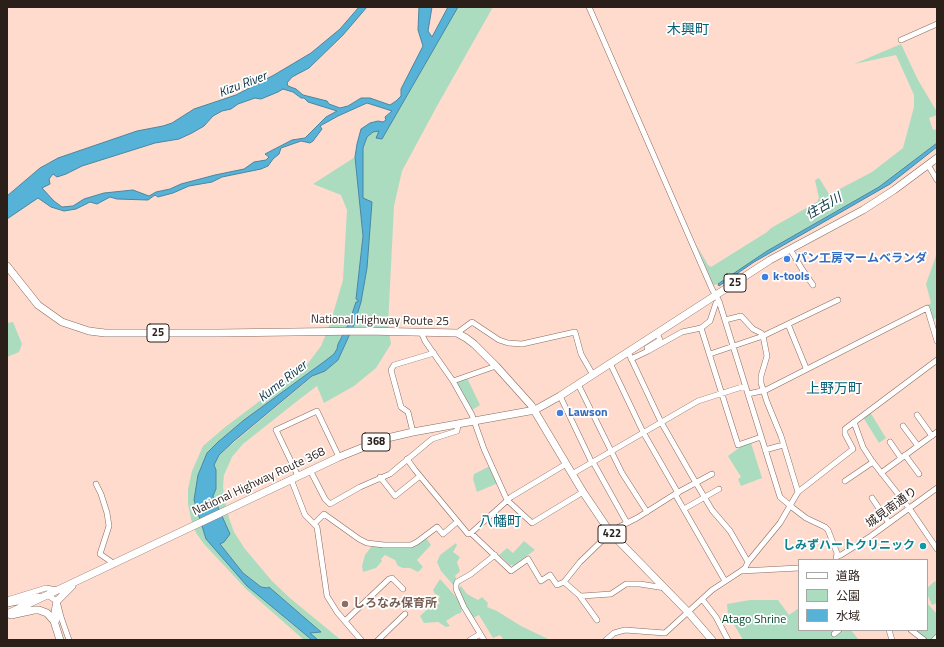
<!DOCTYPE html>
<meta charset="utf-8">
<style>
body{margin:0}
#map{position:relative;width:944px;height:647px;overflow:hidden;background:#fedbcc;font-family:"Titillium Web","Noto Sans JP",sans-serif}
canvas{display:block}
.frame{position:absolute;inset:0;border:8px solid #2b1f1a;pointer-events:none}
.legend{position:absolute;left:798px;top:559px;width:130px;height:72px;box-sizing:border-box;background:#fff;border:1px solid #aaa5a3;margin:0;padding:5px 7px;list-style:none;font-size:12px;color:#2b1f1a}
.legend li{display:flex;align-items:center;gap:8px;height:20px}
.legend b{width:20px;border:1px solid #aaa5a3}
</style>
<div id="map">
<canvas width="944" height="647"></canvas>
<div class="frame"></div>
<ul class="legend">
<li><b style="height:5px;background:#fff"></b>道路</li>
<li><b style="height:11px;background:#acdcc0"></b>公園</li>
<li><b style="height:11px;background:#57b2d8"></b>水域</li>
</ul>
</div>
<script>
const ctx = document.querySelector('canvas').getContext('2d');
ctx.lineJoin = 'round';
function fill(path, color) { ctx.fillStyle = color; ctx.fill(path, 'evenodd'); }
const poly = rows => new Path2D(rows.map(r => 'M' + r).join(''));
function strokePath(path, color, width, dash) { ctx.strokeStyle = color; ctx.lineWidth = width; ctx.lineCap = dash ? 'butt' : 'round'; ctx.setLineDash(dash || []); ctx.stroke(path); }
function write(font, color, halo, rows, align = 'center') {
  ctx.font = font + ' "Titillium Web","Noto Sans JP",sans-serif'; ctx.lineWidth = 3.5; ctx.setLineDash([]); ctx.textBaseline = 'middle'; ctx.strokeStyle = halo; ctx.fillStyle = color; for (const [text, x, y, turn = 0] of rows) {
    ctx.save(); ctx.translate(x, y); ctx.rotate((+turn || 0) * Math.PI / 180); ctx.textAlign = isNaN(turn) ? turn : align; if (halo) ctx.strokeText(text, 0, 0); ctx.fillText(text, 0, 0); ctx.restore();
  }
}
fill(poly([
 [458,7,493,7,437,106,402,171,394,206,388,325,391,344,376,368,354,386,324,403,317,386,301,398,243,444,232,457,224,475,223,486,224,498,229,518,234,532,245,549,272,581,291,599,341,640,318,640,309,633,321,632,269,587,267,588,261,587,243,573,219,543,213,496,216,489,214,465,219,455,313,376,325,371,338,360,354,325,361,302,367,268,363,198,363,148,367,137,373,132,379,131,382,139],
 [901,44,918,80,937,112,937,115,929,118,933,130,937,129,937,143,879,187,767,251,718,284,713,285,697,246,708,265,711,267,767,232,771,228,817,202,819,198,815,180,819,178,829,194,832,193,872,172,903,148,914,107,914,95,896,55,854,64],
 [355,157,363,236,356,299,358,300,358,302,356,302,349,323,338,344,337,349,334,354,325,361,244,420,218,442,207,453,198,475,207,539,288,621,312,640,304,640,246,589,204,544,196,533,191,519,188,504,188,489,192,471,203,446,224,428,306,366,321,346,330,324,343,280,347,210,341,195,313,184],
 [937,253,937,317,933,320,928,305,931,303,926,284],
 [13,322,22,344,19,352,7,357,7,323],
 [466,378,468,380,480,405,472,410,456,382],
 [870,412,886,438,879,443,863,417],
 [751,443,762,478,741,486,738,479,741,477,728,456,743,445],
 [490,466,498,483,477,492,473,479,474,474],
 [426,538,431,545,417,560,423,567,418,572,410,568,403,568,398,566,395,560,385,555,381,559,382,561,376,568,363,572,362,566,365,555,372,546,396,547],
 [524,541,535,550,514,565,510,565,499,555,507,548,513,553],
 [456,543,457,545,453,552,460,557,457,562,460,571,455,576,457,580,454,586,441,571,437,562,440,555],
 [440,579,458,599,462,608,461,613,457,614,446,621,450,626,446,627,438,622,424,623,420,616,432,605,440,604,438,600,440,596,435,594,433,590],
 [935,581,937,584,937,603,932,605,927,594,927,588],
 [461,586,467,594,478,600,482,597,488,603,487,607,497,611,521,626,550,640,504,640,500,635,493,638,479,615,473,618,466,606,458,588],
 [750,600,778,600,789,615,799,608,799,630,838,630,840,633,844,630,851,630,859,640,743,640,728,614,727,604],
 [927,603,937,614,937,637,934,640,925,640,915,630,927,630]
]), '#acdcc0');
const water = poly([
 [359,7,367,7,343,35,309,68,292,77,287,83,288,86,296,89,303,95,327,101,329,104,340,108,348,106,361,98,370,98,390,105,396,101,401,96,401,89,423,46,418,30,419,7,432,7,428,31,432,37,448,7,458,7,382,139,376,138,379,131,373,132,367,137,363,148,363,198,372,202,367,268,361,302,354,325,338,360,325,371,312,376,234,441,219,455,214,465,216,470,216,489,213,496,230,534,224,542,220,544,243,573,261,587,267,588,269,587,321,632,310,633,318,640,312,640,247,586,206,539,194,500,198,475,207,453,218,442,244,420,325,361,334,354,337,349,338,344,349,323,356,302,358,302,358,300,356,299,363,236,355,157,357,144,361,129,370,123,378,121,383,122,386,120,385,117,392,111,367,103,338,116,320,126,322,129,313,141,310,143,301,141,281,148,279,154,273,159,268,166,261,169,222,177,212,182,189,186,173,193,158,197,155,195,148,200,117,199,110,197,97,204,90,202,76,209,64,211,51,207,38,198,7,219,7,196,40,168,58,158,137,131,163,126,172,123,194,109,236,95,274,75,311,53,340,29,359,7],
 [283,89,293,92,301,98,304,98,308,102,337,111,326,117,305,138,292,140,265,154,269,157,266,160,254,162,244,169,215,175,181,184,170,189,156,192,149,196,133,190,104,193,84,199,73,206,62,207,54,201,42,188,50,184,49,179,53,174,57,177,66,174,82,166,155,143,179,139,192,133,204,126,213,116,222,111,231,109,238,104,255,98,261,99,278,92,283,89],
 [937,143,937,147,890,184,754,262,719,286,718,284,767,251,879,187,937,143]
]);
fill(water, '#57b2d8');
strokePath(water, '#4a869f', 1);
const minor = poly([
 [589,7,712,289,719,301,780,497,793,508,806,518,825,527,828,530,837,553,836,560],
 [901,40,937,24],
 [928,165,937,180],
 [790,249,802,269,813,285],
 [725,320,741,316,753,329,761,333,763,336,767,356,761,376,761,383,767,402,781,436,798,492],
 [788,324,806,368],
 [701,328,710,321,716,303,719,301],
 [421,332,425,341,453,381,472,415,484,449,507,500,532,523,583,492],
 [457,333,472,322,499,340,508,343,522,344,575,332,581,354,593,375],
 [657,333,660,340,647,348,648,351,682,332,701,328,738,445,761,437],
 [628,352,661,422,696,483,712,510,730,531,748,562],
 [710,354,763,336,838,300],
 [631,359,648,351],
 [610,363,643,432,678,493],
 [453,381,496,366],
 [578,384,622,473,647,512],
 [748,394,766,390,927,308,937,341],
 [560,396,592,463],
 [917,415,932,436],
 [854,422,863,447,872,461,909,508,937,549],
 [903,426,918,446],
 [413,432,408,412,401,407,391,370,394,365,434,353],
 [890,442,901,458],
 [765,450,783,445],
 [905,455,919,474],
 [407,459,415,470,468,534,471,533,511,571,528,559,541,581,550,575,557,585,564,582,580,562,613,530,637,518,675,494,712,474],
 [593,462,627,523],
 [310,470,325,499,330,504,360,487,390,474,432,439,457,431,458,425],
 [881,473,937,432],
 [572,474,698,401,745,386],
 [298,476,276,430,317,411,339,457],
 [291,479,305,515,317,527,327,596,337,612,361,640],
 [380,479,380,477,395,496,420,476],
 [845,481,873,462],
 [96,484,101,494,107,513,109,526,100,554,113,563],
 [675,494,725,581],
 [872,498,889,523],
 [684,509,719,489],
 [314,524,324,514,359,539,367,543,384,545,411,545,417,542,437,527,443,534,457,522],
 [471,533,511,497,566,464],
 [837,556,841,555,871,536,937,488],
 [741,571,745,568,748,562,780,523,798,492,853,449,845,434,845,429,937,360],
 [564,582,579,595,582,596,611,594,626,584,640,584,665,588],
 [47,595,57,601,61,617,69,640],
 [579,595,597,620],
 [702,599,716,617,728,640],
 [7,600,46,588,57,590],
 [345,621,389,579,392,578,403,589],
 [889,630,892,640],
 [911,630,924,640],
 [834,634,839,630],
 [378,640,405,614],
 [470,640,480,634],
 [484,640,464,607,456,589,456,585,457,582,471,574,495,555],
 [606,640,614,633,625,630,665,633,712,590,741,571,799,568],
 [934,640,937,637]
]);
const highway = poly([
 [7,266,38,305,62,322,89,331,105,333,219,333,366,331,457,333,466,338,474,344,496,366,531,405,583,492,610,532,688,612,712,640],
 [7,603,38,597],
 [7,614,339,457,364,447,383,439,413,432,535,410,560,396,770,260,863,210,894,190,937,158],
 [11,615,34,610,39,610,47,613,54,621,60,640],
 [56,620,55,612,57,601,72,586]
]);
strokePath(minor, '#8a6b5e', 6);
strokePath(highway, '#8a6b5e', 8);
strokePath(minor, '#fff', 5);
strokePath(highway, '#fff', 7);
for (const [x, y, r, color] of [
 [787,259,4,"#3f7fe0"],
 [765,277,4,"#3f7fe0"],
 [560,413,4,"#3f7fe0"],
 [923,546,4,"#0f9aa8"],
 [345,604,4,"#8d6e63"]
]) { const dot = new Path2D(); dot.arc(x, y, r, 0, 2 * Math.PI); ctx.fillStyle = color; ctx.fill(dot); strokePath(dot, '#fff', 1.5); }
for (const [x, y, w] of [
 [735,283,22],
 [158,333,22],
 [376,442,28],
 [612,534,28]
]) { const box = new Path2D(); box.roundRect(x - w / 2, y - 9, w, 18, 3); ctx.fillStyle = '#fff'; ctx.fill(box); strokePath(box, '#2b1f1a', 1); }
write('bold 11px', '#2b1f1a', null, [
 ["25",735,283],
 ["25",158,333],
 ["368",376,442],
 ["422",612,534]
]);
write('bold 12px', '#366cbe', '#fff', [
 ["パン工房マームベランダ",795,259],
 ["k-tools",773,277],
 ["Lawson",568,413]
], 'left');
write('12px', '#2b1f1a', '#fff', [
 ["National Highway Route 25",380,321,1],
 ["National Highway Route 368",259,482,-25],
 ["城見南通り",892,508,-36]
]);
write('bold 12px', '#0d838f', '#fff', [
 ["しみずハートクリニック",915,546]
], 'right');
write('bold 12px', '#785e54', '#fff', [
 ["しろなみ保育所",353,604]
], 'left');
write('12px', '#004428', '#fff', [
 ["Atago Shrine",754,620]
]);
write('italic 13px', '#093444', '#fff', [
 ["Kizu River",243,85,-21],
 ["住古川",824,207,-30],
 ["Kume River",283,382,-38]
]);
write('14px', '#066074', '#fff', [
 ["木興町",688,31],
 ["上野万町",834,390],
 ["八幡町",500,523]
]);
</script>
